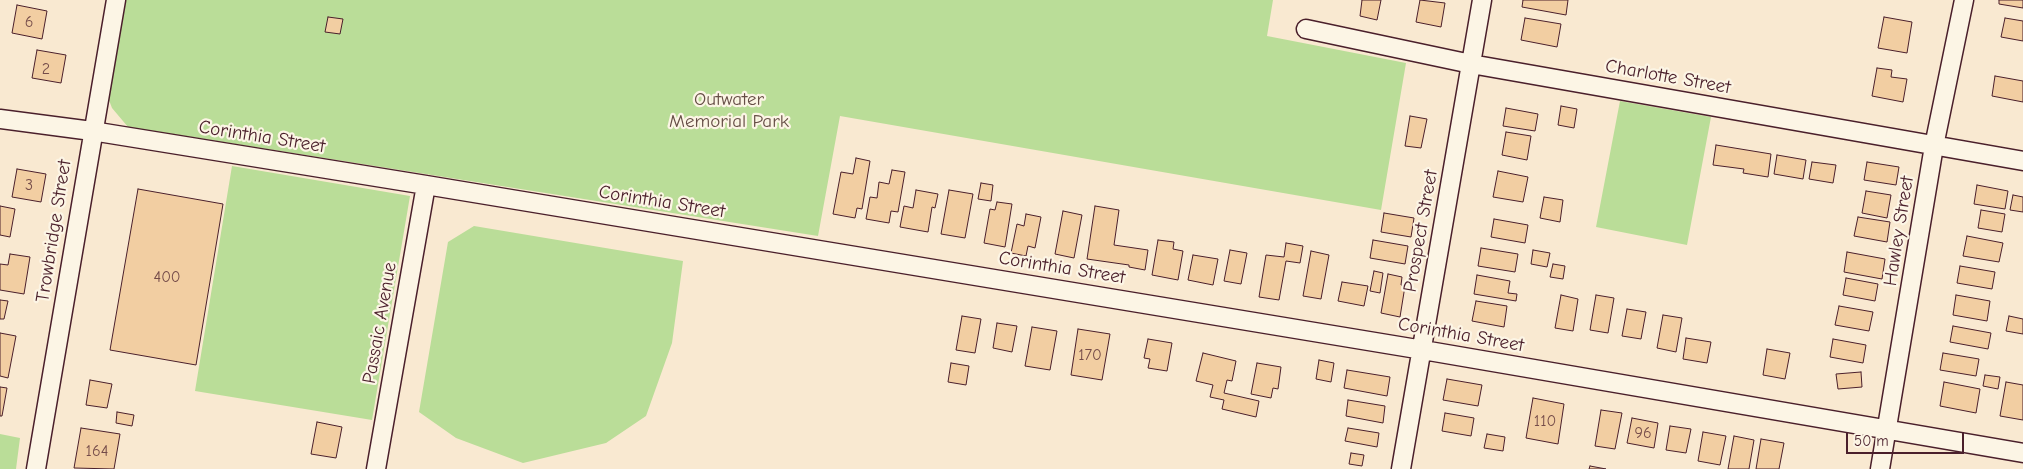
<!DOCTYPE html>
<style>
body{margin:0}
#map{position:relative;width:2023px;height:469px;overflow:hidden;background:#f9e9d1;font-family:"Comic Neue",sans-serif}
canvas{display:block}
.scale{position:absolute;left:1846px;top:432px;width:118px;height:22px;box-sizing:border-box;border:2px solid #4a1f2b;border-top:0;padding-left:6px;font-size:15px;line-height:18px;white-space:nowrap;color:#4a1f2b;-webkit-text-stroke:4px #fcf5e5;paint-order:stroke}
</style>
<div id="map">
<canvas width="2023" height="469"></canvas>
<div class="scale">50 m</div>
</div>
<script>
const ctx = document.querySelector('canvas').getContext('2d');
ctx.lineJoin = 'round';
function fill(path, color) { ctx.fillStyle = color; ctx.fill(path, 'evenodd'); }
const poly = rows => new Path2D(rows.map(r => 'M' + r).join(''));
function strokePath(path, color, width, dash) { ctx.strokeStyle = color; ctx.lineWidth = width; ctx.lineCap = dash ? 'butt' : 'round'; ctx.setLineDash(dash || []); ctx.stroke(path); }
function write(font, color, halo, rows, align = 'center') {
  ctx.font = font + ' "Comic Neue",sans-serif'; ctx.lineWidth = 4.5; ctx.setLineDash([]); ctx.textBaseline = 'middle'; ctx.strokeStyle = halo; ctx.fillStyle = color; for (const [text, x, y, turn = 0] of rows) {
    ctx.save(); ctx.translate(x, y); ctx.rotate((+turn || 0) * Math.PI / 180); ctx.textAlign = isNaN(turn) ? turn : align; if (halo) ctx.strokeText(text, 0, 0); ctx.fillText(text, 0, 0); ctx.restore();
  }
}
fill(poly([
 [125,0,1273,0,1267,36,1406,63,1381,210,840,116,818,236,128,127,112,108,107,95],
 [1620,101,1711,117,1687,245,1596,227],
 [232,166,410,196,372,420,195,391],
 [474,226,683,261,672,343,646,416,606,443,523,463,456,438,419,412,448,242],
 [0,434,20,438,16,469,0,469]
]), '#badd98');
const building = poly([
 [1362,0,1381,0,1377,20,1360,16,1362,0],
 [1420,0,1445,3,1441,27,1416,22,1420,0],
 [1523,0,1568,0,1566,15,1522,7,1523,0],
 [1999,0,2023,0,2023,8,1999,4,1999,0],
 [17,5,47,11,42,39,12,33,17,5],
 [328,17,343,19,340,34,325,32,328,17],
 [1884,17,1912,22,1907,53,1878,48,1884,17],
 [1525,18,1561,24,1557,47,1521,40,1525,18],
 [2005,18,2023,21,2023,41,2001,37,2005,18],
 [37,50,66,55,61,83,32,78,37,50],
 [1877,68,1892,70,1891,77,1907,79,1903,102,1872,96,1877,68],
 [1995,76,2023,81,2023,102,1992,96,1995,76],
 [1561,106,1577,109,1574,128,1558,125,1561,106],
 [1506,108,1538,114,1535,131,1503,126,1506,108],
 [1410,116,1427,119,1421,148,1405,146,1410,116],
 [1506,132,1531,136,1527,160,1502,155,1506,132],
 [1716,145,1771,154,1768,177,1743,173,1744,169,1713,165,1716,145],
 [1777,155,1806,160,1803,179,1774,174,1777,155],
 [856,158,870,161,862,209,857,208,855,218,833,214,841,172,853,174,856,158],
 [1812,162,1836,165,1833,183,1809,179,1812,162],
 [1867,162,1899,167,1896,185,1864,180,1867,162],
 [17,169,46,174,41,202,12,197,17,169],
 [892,170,905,172,898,212,891,211,889,223,866,219,870,197,877,198,879,182,889,184,892,170],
 [1498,171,1528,177,1523,202,1493,197,1498,171],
 [981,183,993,185,991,201,978,199,981,183],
 [1977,185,2008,191,2005,209,1974,204,1977,185],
 [138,189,223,204,196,365,110,350,138,189],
 [916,190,938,194,935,208,932,207,928,232,900,227,904,206,913,208,916,190],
 [949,190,973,194,965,238,941,234,949,190],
 [1866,191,1891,195,1887,218,1862,213,1866,191],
 [2013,195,2023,197,2023,212,2010,210,2013,195],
 [1544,197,1563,200,1560,222,1540,218,1544,197],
 [997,202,1012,204,1005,247,984,243,990,209,995,210,997,202],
 [0,206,15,209,10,237,0,235,0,206],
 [1095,206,1119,210,1114,245,1148,250,1145,270,1129,267,1129,265,1087,259,1095,206],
 [1981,210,2005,214,2002,232,1978,228,1981,210],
 [1063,211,1082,215,1074,258,1055,254,1063,211],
 [1384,213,1414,218,1411,237,1381,232,1384,213],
 [1026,214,1041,217,1035,248,1028,246,1026,256,1011,253,1017,224,1024,226,1026,214],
 [1858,217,1890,222,1887,242,1854,236,1858,217],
 [1494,219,1528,225,1525,243,1491,237,1494,219],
 [1967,236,2003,243,1999,262,1963,256,1967,236],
 [1158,240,1174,242,1173,249,1183,251,1178,280,1152,275,1158,240],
 [1373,240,1408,246,1405,264,1370,258,1373,240],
 [1286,243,1303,246,1300,263,1286,261,1279,300,1259,297,1266,255,1284,257,1286,243],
 [1481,248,1518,254,1515,272,1478,266,1481,248],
 [1230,250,1247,253,1241,284,1224,281,1230,250],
 [1533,250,1550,253,1547,267,1531,264,1533,250],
 [1311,251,1329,255,1321,299,1303,296,1311,251],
 [1847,252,1885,259,1882,279,1844,272,1847,252],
 [10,254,30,257,24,294,0,290,0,264,8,265,10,254],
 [1193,255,1218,259,1213,285,1188,280,1193,255],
 [1553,264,1565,266,1563,279,1550,277,1553,264],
 [1960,266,1995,272,1992,289,1957,283,1960,266],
 [1374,271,1383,273,1380,293,1370,291,1374,271],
 [1388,274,1402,277,1401,285,1405,286,1400,317,1381,313,1388,274],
 [1477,275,1510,281,1508,293,1517,294,1516,301,1474,294,1477,275],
 [1846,278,1878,284,1875,301,1843,295,1846,278],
 [1342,282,1368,286,1364,306,1338,301,1342,282],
 [1561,295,1578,299,1573,331,1555,328,1561,295],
 [1596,295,1614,298,1608,333,1590,330,1596,295],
 [1956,295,1990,301,1987,321,1953,315,1956,295],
 [0,300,8,301,4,319,0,319,0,300],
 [1476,301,1507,306,1504,327,1472,321,1476,301],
 [1839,306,1873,312,1869,331,1835,325,1839,306],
 [1627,309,1646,312,1641,339,1622,336,1627,309],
 [1663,315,1682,318,1676,352,1657,348,1663,315],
 [962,316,981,319,975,353,956,350,962,316],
 [2009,316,2023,319,2023,334,2006,331,2009,316],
 [997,323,1017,326,1012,352,993,348,997,323],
 [1953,326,1991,333,1988,349,1950,342,1953,326],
 [1032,327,1057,331,1050,370,1025,366,1032,327],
 [1078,329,1110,334,1102,380,1071,375,1078,329],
 [0,333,16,336,8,378,0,376,0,333],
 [1686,338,1711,342,1707,363,1683,359,1686,338],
 [1148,339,1172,343,1167,371,1148,368,1150,359,1144,358,1148,339],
 [1833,339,1866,345,1863,363,1830,357,1833,339],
 [1767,349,1790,353,1785,379,1763,375,1767,349],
 [1203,353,1236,361,1232,381,1227,380,1224,393,1259,401,1256,417,1222,409,1224,400,1210,397,1213,385,1196,381,1203,353],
 [1943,353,1979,359,1976,376,1940,370,1943,353],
 [1319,360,1334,363,1331,382,1316,379,1319,360],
 [951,363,969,366,966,385,948,382,951,363],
 [1257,363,1281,367,1278,389,1273,388,1271,398,1251,394,1257,363],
 [1347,370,1390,377,1387,396,1344,388,1347,370],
 [1861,372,1862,387,1838,389,1836,374,1861,372],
 [1985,375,2000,377,1998,389,1983,386,1985,375],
 [1447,379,1482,385,1478,406,1443,400,1447,379],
 [90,380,112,384,107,408,86,405,90,380],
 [1944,382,1980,389,1976,413,1940,406,1944,382],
 [2006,382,2023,385,2023,420,2000,416,2006,382],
 [0,387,7,388,2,416,0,416,0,387],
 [1533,398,1564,404,1558,444,1526,438,1533,398],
 [1348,400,1385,406,1383,423,1346,416,1348,400],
 [1601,410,1622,413,1615,449,1595,446,1601,410],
 [117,412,134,415,132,426,116,423,117,412],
 [1445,413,1474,418,1471,436,1442,431,1445,413],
 [1632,418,1658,423,1654,448,1627,443,1632,418],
 [317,422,342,427,336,458,311,454,317,422],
 [1670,426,1691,429,1686,453,1666,450,1670,426],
 [81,428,120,434,114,469,74,468,81,428],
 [1348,428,1379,433,1377,447,1345,441,1348,428],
 [1703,432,1726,436,1720,465,1698,461,1703,432],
 [1487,434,1505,437,1503,451,1484,448,1487,434],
 [1734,436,1754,440,1749,469,1728,469,1734,436],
 [1761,439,1784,443,1779,469,1756,469,1761,439],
 [1351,453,1364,455,1362,466,1349,464,1351,453],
 [1590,466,1606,469,1589,469,1590,466]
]);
fill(building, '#f2cea2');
strokePath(building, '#4a1f2b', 1);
const street = poly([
 [1306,29,1471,64,2023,161],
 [0,119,92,131,426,185,1423,350,2023,453],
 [36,469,116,0],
 [376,469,426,185],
 [1401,469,1482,0],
 [1880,469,1934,146,1964,0]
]);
strokePath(street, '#4a1f2b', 21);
strokePath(street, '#fcf5e5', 18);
write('16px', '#744b49', null, [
 ["6",29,22],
 ["2",46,69],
 ["3",29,185],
 ["400",167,277],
 ["170",1090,355],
 ["110",1545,421],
 ["96",1643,433],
 ["164",97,451]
]);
write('19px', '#4a1f2b', '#fcf5e5', [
 ["Charlotte Street",1668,77,10],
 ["Corinthia Street",262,137,9],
 ["Corinthia Street",662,202,9],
 ["Trowbridge Street",54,231,-81],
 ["Prospect Street",1421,231,-80],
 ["Hawley Street",1899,231,-81],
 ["Corinthia Street",1062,268,9],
 ["Passaic Avenue",380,323,-80],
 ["Corinthia Street",1461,335,10]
]);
write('19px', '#664e46', '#fcf5e5', [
 ["Outwater",729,100],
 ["Memorial Park",729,122]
]);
</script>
